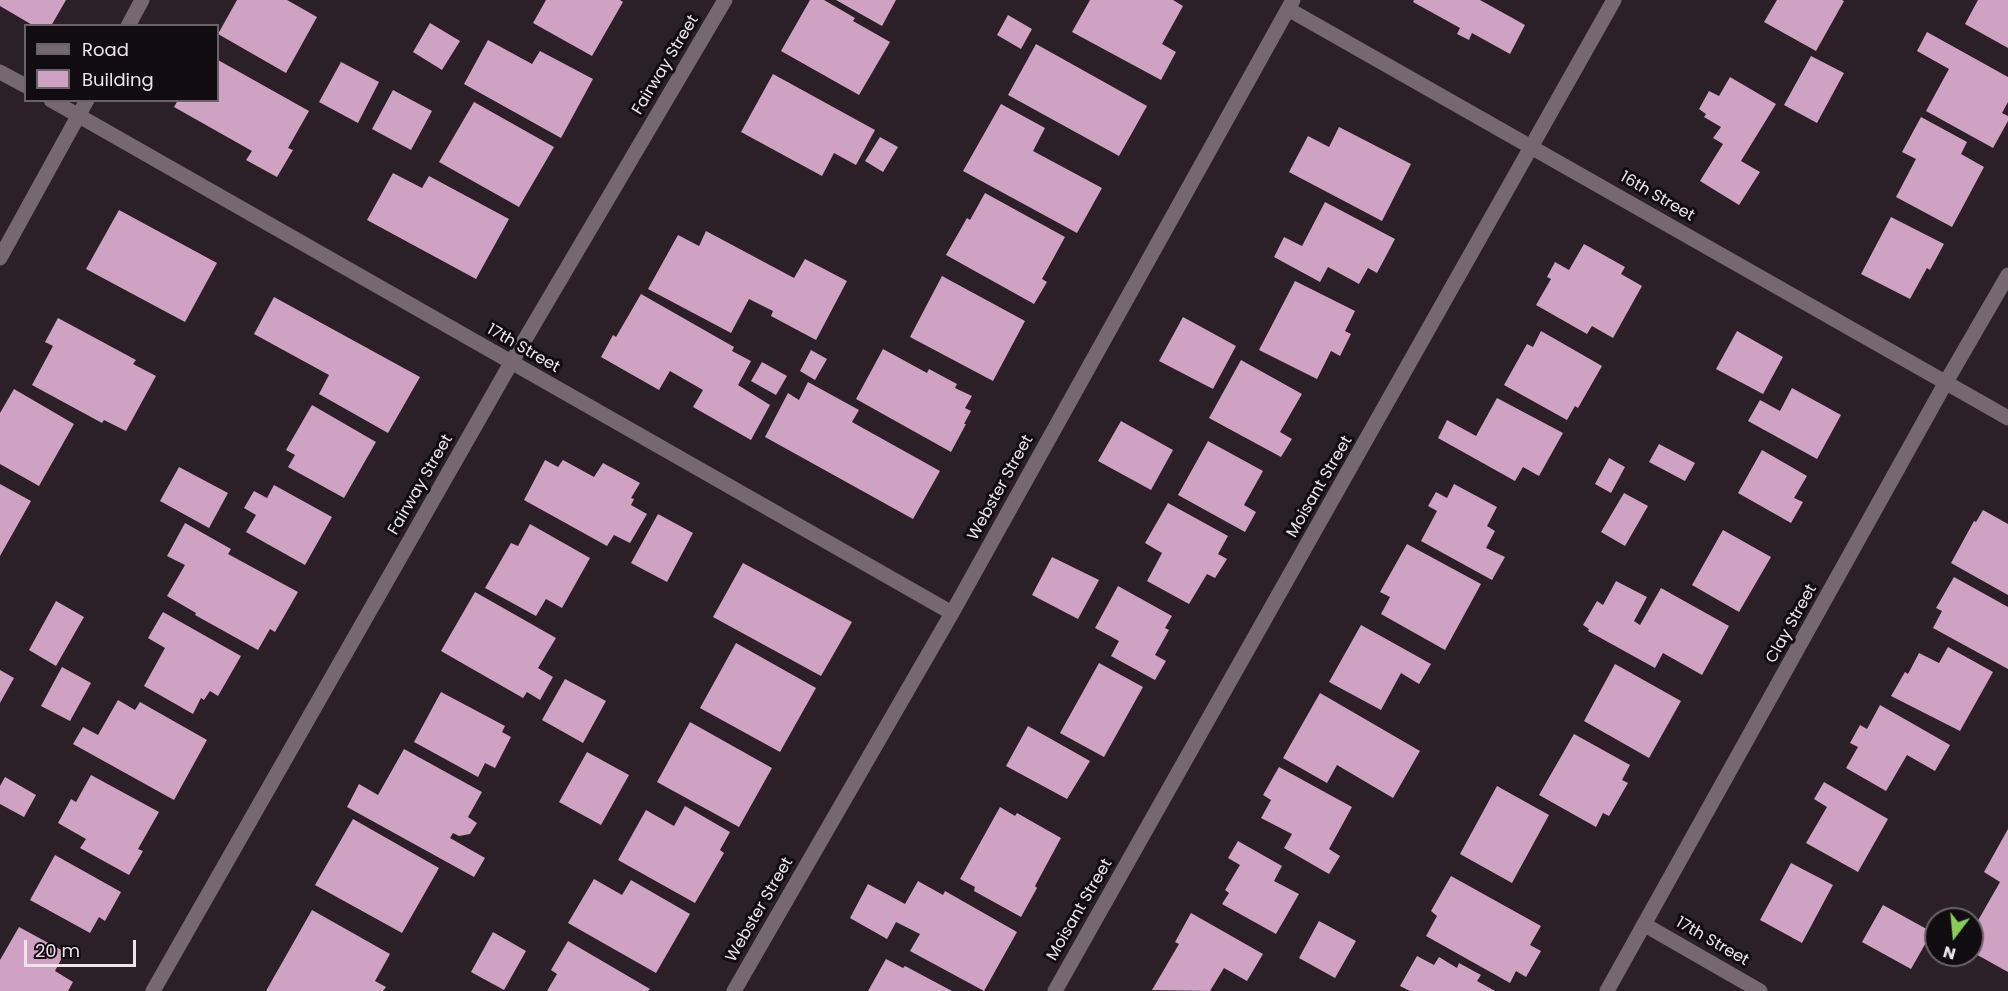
<!DOCTYPE html>
<style>
body{margin:0}
#map{position:relative;width:2008px;height:991px;overflow:hidden;background:#2b2028;font-family:Poppins,sans-serif}
canvas{display:block}
.legend{position:absolute;left:24px;top:24px;width:195px;height:78px;box-sizing:border-box;background:#110c0f;border:2px solid #696367;margin:0;padding:8px 10px;list-style:none;font-size:18px;color:#ede5ea}
.legend li{display:flex;align-items:center;gap:12px;height:30px}
.legend b{width:30px;border:2px solid #696367}
.north{position:absolute;left:1924px;top:907px;width:60px;height:60px;box-sizing:border-box;background:#110c0f;border:2px solid #696367;border-radius:50%;rotate:196deg;font-size:16px;font-weight:700;line-height:24px;text-align:center;color:#ede5ea}
.north::after{content:'';display:block;margin:auto;width:21px;height:27px;background:#83d04e;clip-path:polygon(50% 0,100% 100%,50% 72%,0 100%)}
.scale{position:absolute;left:24px;top:940px;width:112px;height:27px;box-sizing:border-box;border:3px solid #ede5ea;border-top:0;padding-left:8px;font-size:18px;line-height:21px;white-space:nowrap;color:#ede5ea;-webkit-text-stroke:4px #110c0f;paint-order:stroke}
</style>
<div id="map">
<canvas width="2008" height="991"></canvas>
<ul class="legend">
<li><b style="height:8px;background:#756871"></b>Road</li>
<li><b style="height:16px;background:#cfa2c3"></b>Building</li>
</ul>
<div class="north">N</div>
<div class="scale">20 m</div>
</div>
<script>
const ctx = document.querySelector('canvas').getContext('2d');
ctx.lineJoin = 'round';
function fill(path, color) { ctx.fillStyle = color; ctx.fill(path, 'evenodd'); }
const poly = rows => new Path2D(rows.map(r => 'M' + r).join(''));
function strokePath(path, color, width, dash) { ctx.strokeStyle = color; ctx.lineWidth = width; ctx.lineCap = dash ? 'butt' : 'round'; ctx.setLineDash(dash || []); ctx.stroke(path); }
function write(font, color, halo, rows, align = 'center') {
  ctx.font = font + ' Poppins,sans-serif'; ctx.lineWidth = 6; ctx.setLineDash([]); ctx.textBaseline = 'middle'; ctx.strokeStyle = halo; ctx.fillStyle = color; for (const [text, x, y, turn = 0] of rows) {
    ctx.save(); ctx.translate(x, y); ctx.rotate((+turn || 0) * Math.PI / 180); ctx.textAlign = isNaN(turn) ? turn : align; if (halo) ctx.strokeText(text, 0, 0); ctx.fillText(text, 0, 0); ctx.restore();
  }
}
fill(poly([
 [0,0,66,0,51,26,34,26,0,6],
 [237,0,287,0,317,17,286,73,218,34],
 [546,0,620,0,623,2,592,56,533,23],
 [810,0,824,0,855,18,853,21,890,42,859,95,781,51],
 [836,0,896,0,882,26],
 [1090,0,1173,0,1183,6,1162,44,1176,52,1161,80,1072,32],
 [1414,0,1480,0,1525,25,1510,54,1472,33,1469,40,1457,34,1460,28,1413,2],
 [1777,0,1842,0,1844,1,1816,51,1764,22],
 [1978,0,2008,0,2008,48,1965,24],
 [1008,15,1032,29,1021,49,997,35],
 [430,23,460,41,442,70,413,52],
 [1927,32,2008,77,2008,102,2002,113,2008,116,2008,121,1993,148,1926,111,1949,69,1917,51],
 [488,40,532,64,540,51,593,79,561,138,464,84],
 [1036,44,1147,106,1119,156,1008,95],
 [1811,56,1844,73,1817,123,1784,105],
 [218,60,309,111,288,148,293,150,277,177,246,160,252,151,174,107,178,100,218,100],
 [341,62,379,82,358,123,319,102],
 [773,74,875,130,856,165,834,153,822,176,741,132],
 [1730,77,1776,104,1741,161,1760,172,1739,205,1700,181,1723,144,1713,138,1721,127,1704,117,1706,114,1699,109,1709,91,1719,96],
 [393,90,432,111,411,150,372,129],
 [474,102,554,147,519,207,439,162],
 [1001,104,1045,128,1033,151,1102,188,1077,233,963,171],
 [1921,117,1967,142,1961,154,1984,167,1952,227,1896,197,1916,159,1902,152],
 [1339,127,1411,164,1382,221,1289,172,1308,136,1329,147],
 [880,137,898,147,883,172,865,161],
 [393,173,422,188,429,176,509,219,476,279,367,220],
 [985,193,1065,237,1042,279,1047,282,1034,304,946,255,967,218,970,220],
 [1325,202,1395,239,1377,273,1368,268,1359,284,1328,267,1320,282,1274,257,1284,237,1302,246],
 [119,210,217,263,185,322,86,269],
 [1891,217,1944,244,1930,270,1927,268,1910,299,1861,274],
 [706,231,794,278,805,259,847,281,816,340,771,316,773,311,749,299,731,333,648,289,678,235,699,246],
 [1584,244,1625,267,1621,274,1642,286,1613,338,1592,326,1587,334,1536,305,1551,279,1547,277,1555,262,1569,270],
 [942,276,1025,321,993,381,910,337],
 [1295,281,1355,311,1345,331,1351,334,1340,356,1331,351,1317,379,1259,350],
 [641,294,734,347,732,351,751,361,738,385,770,405,751,440,693,407,703,390,670,371,659,390,601,357,613,335,616,337],
 [274,297,420,377,388,433,319,394,329,375,254,334],
 [1183,317,1236,346,1213,389,1159,361],
 [58,318,136,360,133,364,156,376,126,431,104,420,102,423,32,385,53,346,45,342],
 [1541,331,1602,366,1578,408,1575,406,1567,420,1504,385,1527,344,1533,347],
 [1737,331,1783,357,1763,394,1716,369],
 [883,349,927,373,929,369,957,384,955,388,972,396,965,408,971,411,964,424,966,424,951,452,856,399],
 [811,350,827,359,815,380,800,371],
 [1241,360,1302,394,1280,432,1292,439,1281,457,1209,418],
 [762,362,787,376,776,395,751,381],
 [808,382,859,410,852,422,940,471,913,519,765,437,788,393,799,400],
 [1792,388,1841,415,1817,459,1748,421,1760,400,1780,411],
 [14,389,74,424,39,486,0,464,0,413],
 [1497,398,1563,433,1539,476,1523,467,1515,481,1438,438,1447,420,1476,436],
 [312,405,376,442,344,498,288,467,295,455,286,450],
 [1121,421,1173,450,1151,490,1098,461],
 [1208,441,1263,471,1244,505,1256,512,1245,532,1178,495],
 [1659,444,1695,463,1685,481,1649,462],
 [1762,450,1807,476,1794,498,1803,502,1791,523,1738,493],
 [1609,458,1625,467,1611,493,1595,484],
 [545,460,558,467,563,460,594,477,603,463,640,483,631,498,634,499,631,505,647,514,630,543,614,535,607,546,524,500],
 [179,467,228,493,209,528,160,501],
 [0,484,31,501,0,556],
 [1454,484,1497,507,1487,526,1495,531,1486,548,1505,557,1492,580,1421,541,1437,511,1428,506,1436,492,1447,498],
 [274,485,332,517,305,565,246,532,256,515,244,508,254,491,267,498],
 [1624,493,1648,506,1625,546,1601,532],
 [1168,503,1228,536,1218,554,1227,559,1215,578,1207,574,1189,604,1147,581,1162,553,1145,543],
 [1983,510,2008,524,2008,595,1951,563,1974,521,1976,522],
 [658,514,693,533,667,582,631,563],
 [185,523,231,549,228,554,298,592,275,632,270,629,258,650,195,615,196,613,167,596,185,565,167,556],
 [530,524,590,558,562,608,546,599,536,616,485,588,511,543,518,546],
 [1723,530,1771,557,1739,612,1692,585],
 [1407,544,1481,584,1445,650,1381,614,1390,597,1380,592],
 [1052,557,1099,580,1078,619,1032,595],
 [743,563,852,622,821,676,713,617],
 [1954,577,2008,607,2008,669,1933,628,1942,611,1936,608],
 [1616,581,1647,597,1634,621,1640,625,1661,588,1729,626,1702,675,1663,653,1655,668,1588,631,1589,629,1583,625,1597,601,1603,605],
 [1118,586,1172,616,1165,628,1169,630,1155,655,1166,661,1155,680,1111,656,1119,641,1095,628],
 [475,592,556,638,538,668,553,677,540,700,527,692,523,698,441,651],
 [56,601,84,617,56,666,29,650],
 [163,612,241,656,218,696,210,691,204,700,201,698,193,714,144,686,165,648,148,638],
 [1361,625,1431,664,1419,684,1401,673,1381,710,1329,682],
 [736,643,816,688,780,752,700,708],
 [1948,647,1993,672,1960,731,1891,696,1905,672,1908,674,1919,653,1939,663],
 [1099,663,1143,687,1104,757,1060,733],
 [1615,664,1681,701,1649,758,1584,721],
 [62,667,91,683,70,721,41,706],
 [0,670,14,678,0,703],
 [565,679,606,701,583,743,542,720],
 [441,692,505,726,502,732,511,737,495,768,485,763,478,777,414,742],
 [1320,693,1420,751,1393,798,1337,765,1327,783,1283,758],
 [118,700,135,710,140,702,207,740,174,800,73,744,83,727,98,735],
 [1880,705,1950,745,1935,771,1907,755,1886,791,1846,768,1858,747,1850,743,1860,725,1867,729],
 [690,722,772,768,739,827,657,782],
 [1028,726,1090,761,1067,799,1006,766],
 [1574,734,1630,765,1622,780,1628,783,1609,816,1603,813,1596,827,1539,795],
 [404,749,482,792,468,817,477,823,470,834,459,836,453,833,450,838,485,858,474,877,347,807,359,784,378,795],
 [587,752,629,775,601,825,559,802],
 [1279,767,1352,807,1329,849,1340,856,1329,874,1284,848,1292,834,1261,818,1271,800,1263,795],
 [91,775,159,812,138,849,143,851,129,875,80,848,86,839,58,823,71,799,76,802],
 [5,777,36,795,24,817,0,804,0,786],
 [1824,782,1888,819,1858,872,1806,843,1827,807,1814,799],
 [1497,786,1549,815,1512,883,1460,854],
 [685,806,730,832,720,850,724,853,695,903,618,860,646,810,674,826],
 [1000,807,1015,816,1017,813,1061,838,1035,886,1037,888,1021,917,974,891,975,887,960,879],
 [353,819,439,868,402,933,315,885],
 [2008,829,2008,972,1972,952,1972,931,2000,882,1984,872],
 [1238,841,1282,866,1274,881,1299,894,1276,934,1222,904,1229,893,1225,890,1240,865,1228,858],
 [55,855,121,892,105,921,99,917,90,933,30,900],
 [1791,863,1833,885,1802,943,1760,920],
 [1451,876,1541,926,1530,945,1541,951,1526,977,1516,971,1510,983,1426,936,1437,916,1431,911],
 [594,879,622,895,631,880,690,914,656,973,568,923],
 [918,881,943,895,945,891,1017,932,984,991,910,951,920,934,896,922,887,939,850,918,868,884,905,904],
 [1883,905,1932,932,1911,969,1862,942],
 [312,910,390,954,375,981,386,987,383,991,266,991],
 [1191,913,1263,954,1247,981,1224,968,1210,991,1152,990,1179,944,1175,942],
 [1319,921,1356,941,1335,978,1299,958],
 [19,927,65,952,55,971,73,982,68,991,0,991,0,960],
 [493,932,526,951,504,990,471,972],
 [568,941,650,989,648,991,547,991,557,974,551,970],
 [1417,956,1434,965,1439,957,1457,968,1459,963,1481,975,1477,981,1495,991,1410,991,1400,986],
 [886,959,903,968,905,966,952,991,868,991]
]), '#cfa2c3');
strokePath(poly([
 [1288,9,2008,418],
 [128,26,142,0],
 [0,72,26,86],
 [51,100,952,613],
 [0,258,87,100],
 [1645,925,1760,991],
 [153,991,511,363,725,0],
 [734,991,952,613,1293,0],
 [1055,991,1614,0],
 [1607,991,1946,382,2008,275]
]), '#756871', 15);
write('16px', '#ede5ea', '#110c0f', [
 ["Fairway Street",666,65,-59],
 ["16th Street",1657,197,30],
 ["17th Street",523,349,30],
 ["Fairway Street",421,485,-60],
 ["Moisant Street",1320,487,-60],
 ["Webster Street",1001,488,-61],
 ["Clay Street",1792,624,-61],
 ["Webster Street",760,910,-60],
 ["Moisant Street",1080,910,-60],
 ["17th Street",1712,942,30]
]);
</script>
